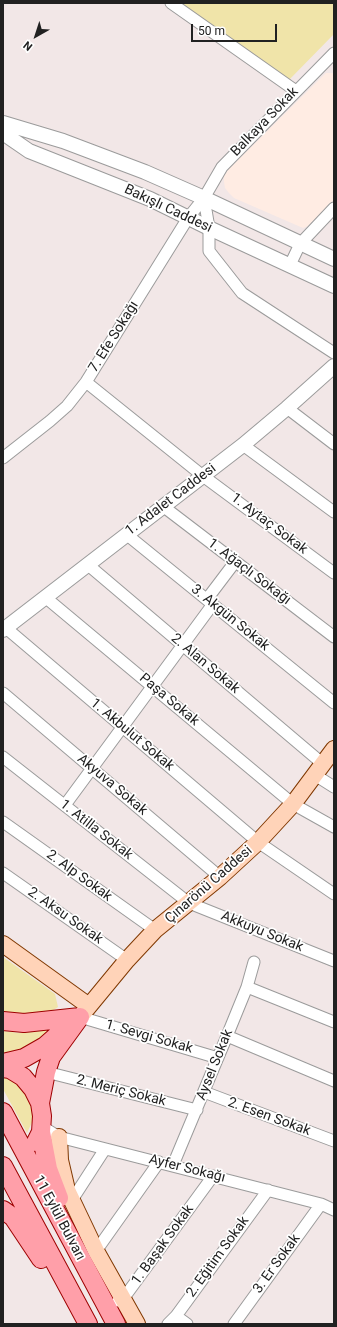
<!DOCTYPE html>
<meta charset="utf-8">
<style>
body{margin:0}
#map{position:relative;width:337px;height:1327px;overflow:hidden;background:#f2e7e7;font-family:Roboto,sans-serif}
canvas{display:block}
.frame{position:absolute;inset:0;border:4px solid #212121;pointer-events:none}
.north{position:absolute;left:16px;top:16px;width:40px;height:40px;-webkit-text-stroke:3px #fff;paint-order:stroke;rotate:219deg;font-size:11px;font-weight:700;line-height:16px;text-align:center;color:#212121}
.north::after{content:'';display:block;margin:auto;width:14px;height:18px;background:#212121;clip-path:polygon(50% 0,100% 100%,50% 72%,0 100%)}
.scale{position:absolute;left:191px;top:24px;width:86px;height:18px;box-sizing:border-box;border:2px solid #212121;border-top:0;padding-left:5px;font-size:12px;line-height:14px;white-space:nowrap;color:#212121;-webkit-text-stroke:3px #fff;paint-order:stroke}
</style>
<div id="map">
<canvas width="337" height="1327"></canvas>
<div class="frame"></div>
<div class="north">N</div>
<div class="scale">50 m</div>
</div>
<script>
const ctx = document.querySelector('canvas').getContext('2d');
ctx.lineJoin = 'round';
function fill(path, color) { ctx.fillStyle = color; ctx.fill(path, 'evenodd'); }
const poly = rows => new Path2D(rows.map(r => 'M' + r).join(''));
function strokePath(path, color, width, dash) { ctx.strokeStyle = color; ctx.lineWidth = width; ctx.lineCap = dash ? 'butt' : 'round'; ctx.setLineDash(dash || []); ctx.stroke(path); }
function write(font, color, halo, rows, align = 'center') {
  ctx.font = font + ' Roboto,sans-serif'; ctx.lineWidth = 3.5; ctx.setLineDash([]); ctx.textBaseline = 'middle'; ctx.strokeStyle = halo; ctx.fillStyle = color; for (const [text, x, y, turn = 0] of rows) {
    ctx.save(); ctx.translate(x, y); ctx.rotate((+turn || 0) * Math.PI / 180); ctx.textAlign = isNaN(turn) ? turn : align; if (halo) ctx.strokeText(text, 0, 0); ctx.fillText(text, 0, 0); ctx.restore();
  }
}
fill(poly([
 [326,73,332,73,334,74,334,200,308,226,303,228,234,198,229,193,225,188,224,182,224,176,228,170]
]), '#ffece3');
fill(poly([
 [177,3,334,3,334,34,289,80],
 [3,957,55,994,58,1007,46,1015,3,1018],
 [48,1030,39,1044,3,1055,3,1031,19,1033],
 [3,1075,20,1081,33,1107,33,1120,27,1133,3,1089]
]), '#f0e4a9');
const minor = poly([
 [171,3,296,91],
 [204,198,209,228,209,251,242,293,334,353],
 [290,265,300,244,334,208],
 [86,382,203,476,334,573],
 [287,408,334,444],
 [243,445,334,512],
 [3,458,50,421,67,406,86,382,188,218,204,198,222,167,334,53],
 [164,507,334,637],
 [126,534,334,703],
 [87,564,323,764],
 [45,597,293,804,334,827],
 [207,599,235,562],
 [6,628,258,842,334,894],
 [3,693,220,877],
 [3,757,189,903,334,961],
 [315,775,334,787],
 [65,805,213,604],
 [3,822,155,930],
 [3,873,127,960],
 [247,987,334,1022],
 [80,1017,218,1058],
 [227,1036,334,1081],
 [46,1072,197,1110],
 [204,1092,334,1141],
 [41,1126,59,1137,321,1204,334,1210],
 [173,1165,227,1036,247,987,254,962],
 [72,1200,105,1149],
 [96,1251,159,1162],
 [118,1301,123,1299,213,1176],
 [176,1316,187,1324],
 [168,1324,176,1316,268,1190],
 [234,1324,321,1204]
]);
const tertiary = poly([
 [3,123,63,141,145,172,204,198,334,259],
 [3,133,29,151,150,199,209,228,334,286],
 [3,630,243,445,287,408,334,366]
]);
const secondary = poly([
 [3,944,89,1006],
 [80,1017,127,960,155,930,220,877,258,842,293,804,334,749],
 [59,1137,60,1160,67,1190,96,1251,137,1324]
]);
const primary = poly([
 [3,1021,24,1023,80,1017],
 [3,1063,24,1058,45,1046,62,1031],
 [3,1068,10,1069,23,1077,33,1089,40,1103,42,1116,41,1132,36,1142],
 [40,1103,46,1072,51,1057,80,1017],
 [3,1112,116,1324],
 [41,1132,48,1169,59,1198],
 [3,1166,88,1324],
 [3,1210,13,1217,41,1259]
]);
strokePath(minor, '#9b9b9b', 13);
strokePath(tertiary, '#9b9b9b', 16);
strokePath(secondary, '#803800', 18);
strokePath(primary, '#9e0001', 20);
strokePath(minor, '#fff', 11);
strokePath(tertiary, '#fff', 14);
strokePath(secondary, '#ffd3b8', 16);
strokePath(primary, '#ff9fa9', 18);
write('14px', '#212121', '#fff', [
 ["Balkaya Sokak",265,122,-46],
 ["Bakışlı Caddesi",168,209,25],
 ["7. Efe Sokağı",114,337,-58],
 ["1. Adalet Caddesi",171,500,-37],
 ["1. Aytaç Sokak",269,524,37],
 ["1. Ağaçlı Sokağı",249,572,37],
 ["3. Akgün Sokak",230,618,39],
 ["2. Alan Sokak",205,664,40],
 ["Paşa Sokak",169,700,40],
 ["1. Akbulut Sokak",132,735,40],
 ["Akyuva Sokak",112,785,40],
 ["1. Atilla Sokak",96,830,38],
 ["2. Alp Sokak",79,876,36],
 ["Çınarönü Caddesi",209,885,-41],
 ["2. Aksu Sokak",65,916,35],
 ["Akkuyu Sokak",262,932,22],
 ["1. Sevgi Sokak",149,1037,16],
 ["Aysel Sokak",215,1065,-68],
 ["2. Meriç Sokak",121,1091,14],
 ["2. Esen Sokak",269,1117,20],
 ["Ayfer Sokağı",187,1169,14],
 ["11 Eylül Bulvarı",59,1218,62],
 ["1. Başak Sokak",163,1245,-54],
 ["2. Eğitim Sokak",218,1257,-54],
 ["3. Er Sokak",277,1264,-54]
]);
</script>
